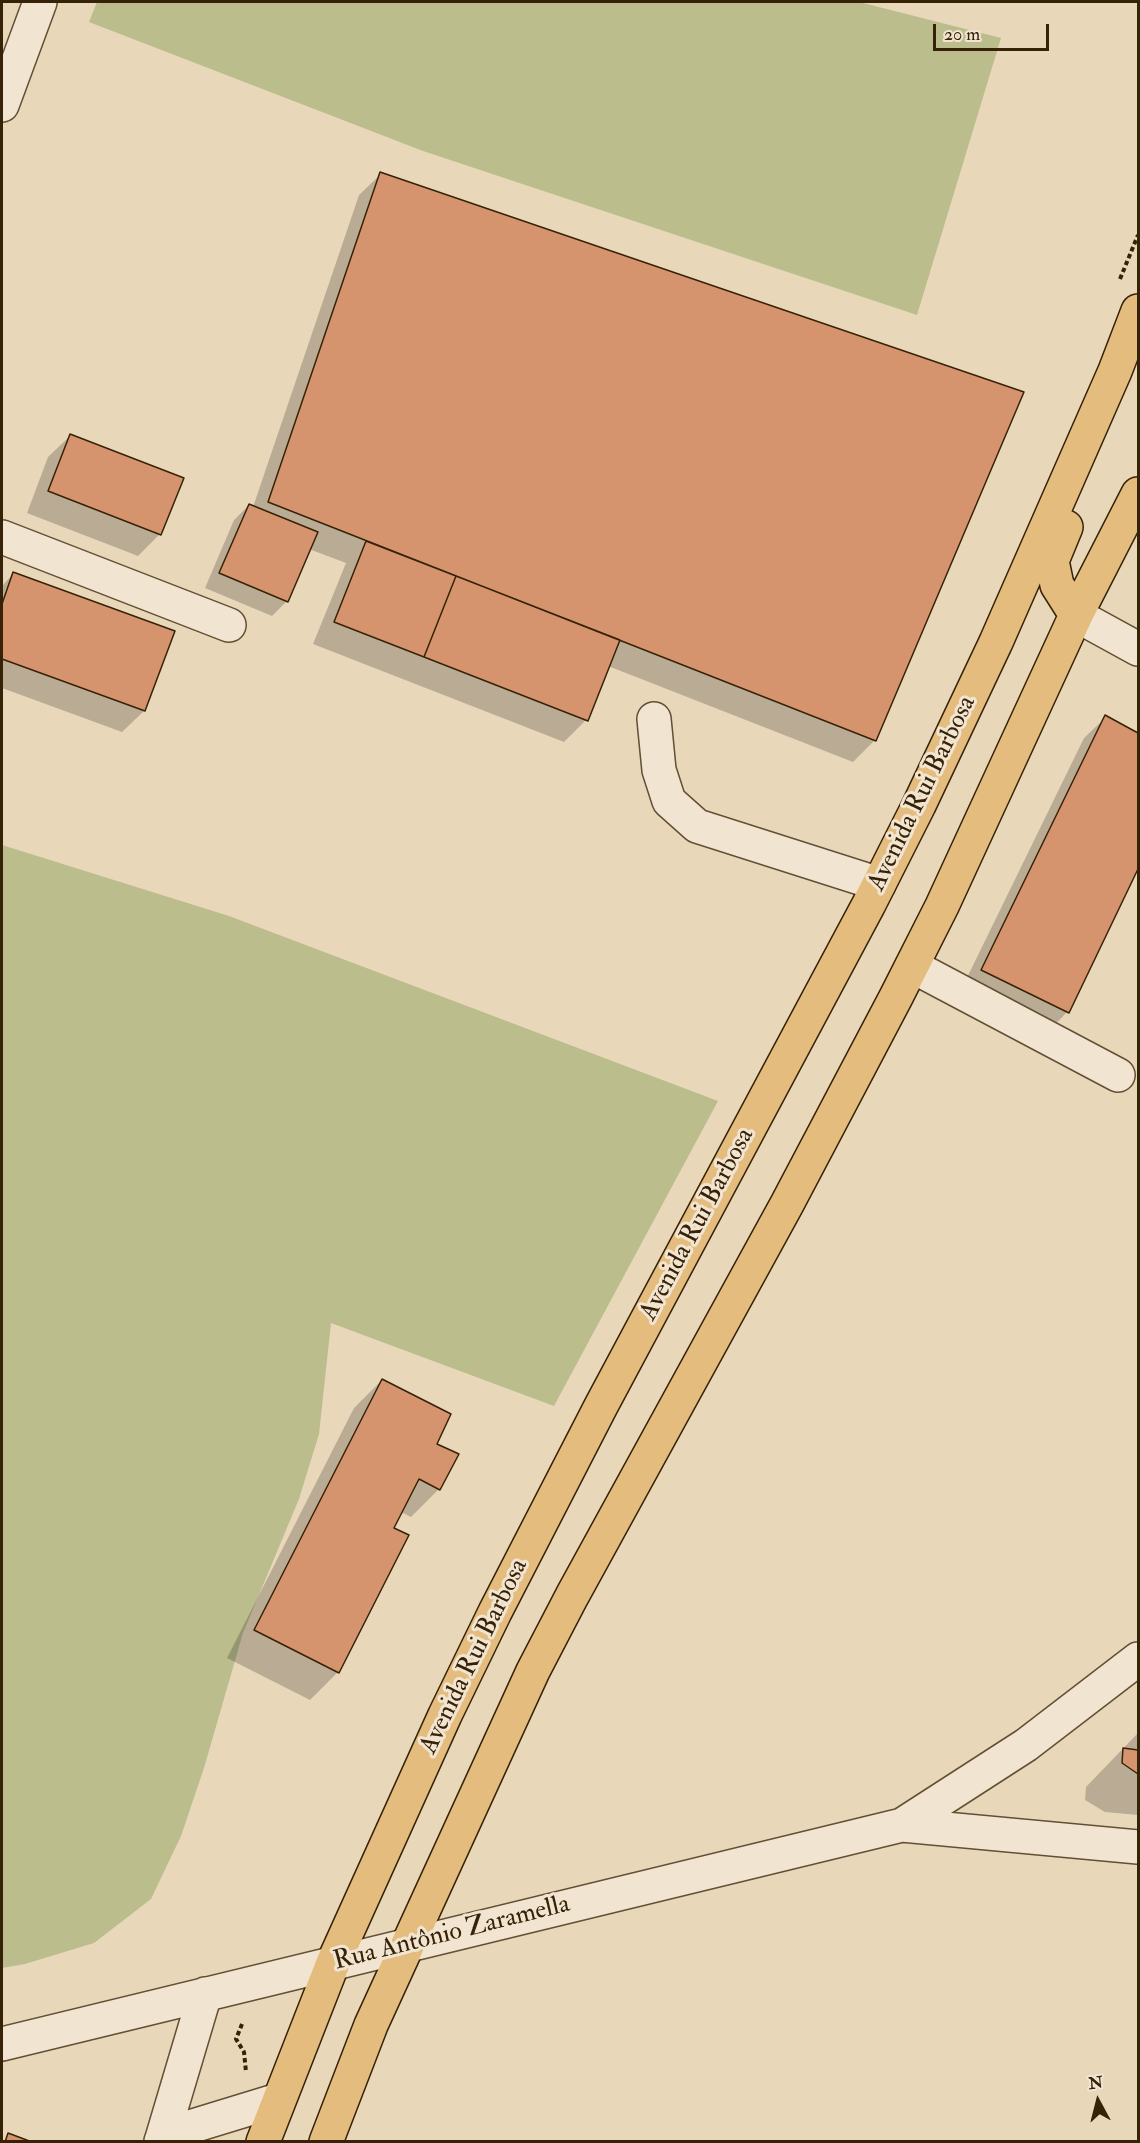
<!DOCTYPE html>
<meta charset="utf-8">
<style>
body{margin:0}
#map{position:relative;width:1140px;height:2143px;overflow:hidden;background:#e9d7ba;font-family:"IM FELL Double Pica",serif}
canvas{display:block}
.frame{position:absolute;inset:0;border:3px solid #362207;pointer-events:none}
.north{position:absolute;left:1068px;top:2071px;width:60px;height:60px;-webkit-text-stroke:4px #f1e5d2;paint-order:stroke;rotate:353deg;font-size:16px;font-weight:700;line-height:24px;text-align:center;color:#362207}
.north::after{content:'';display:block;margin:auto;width:21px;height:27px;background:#362207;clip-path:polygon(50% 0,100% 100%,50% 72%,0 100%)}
.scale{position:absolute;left:933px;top:24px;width:116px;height:27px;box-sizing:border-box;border:3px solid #362207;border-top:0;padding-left:8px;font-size:18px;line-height:21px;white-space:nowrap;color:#362207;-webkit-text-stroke:4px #f1e5d2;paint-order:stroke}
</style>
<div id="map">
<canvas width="1140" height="2143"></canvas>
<div class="frame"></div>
<div class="north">N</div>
<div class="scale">20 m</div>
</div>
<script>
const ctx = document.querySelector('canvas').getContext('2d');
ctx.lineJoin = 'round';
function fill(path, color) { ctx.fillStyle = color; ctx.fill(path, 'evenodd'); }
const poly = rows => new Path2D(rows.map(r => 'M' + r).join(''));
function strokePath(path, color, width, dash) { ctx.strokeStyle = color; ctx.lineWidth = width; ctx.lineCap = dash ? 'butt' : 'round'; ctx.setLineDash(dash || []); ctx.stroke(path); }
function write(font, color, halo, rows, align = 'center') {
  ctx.font = font + ' "IM FELL Double Pica",serif'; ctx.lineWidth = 6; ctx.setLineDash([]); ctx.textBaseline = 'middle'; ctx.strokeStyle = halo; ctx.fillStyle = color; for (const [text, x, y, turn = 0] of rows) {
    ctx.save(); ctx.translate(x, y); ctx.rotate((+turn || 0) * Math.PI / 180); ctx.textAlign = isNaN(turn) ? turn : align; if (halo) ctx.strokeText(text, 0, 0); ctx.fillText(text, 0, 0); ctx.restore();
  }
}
fill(poly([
 [97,2,859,2,1001,38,917,315,423,151,89,22],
 [2,845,229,916,718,1101,554,1406,331,1323,319,1434,299,1499,243,1633,204,1768,181,1836,151,1899,94,1943,25,1964,2,1968]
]), '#bbbd8c');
fill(poly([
 [381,174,875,740,853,762,608,666,586,720,564,742,313,644,346,563,309,549,287,601,272,616,205,588,234,520,249,505,253,507,359,195],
 [70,436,160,534,138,556,27,513,48,457],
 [14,573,174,632,144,711,122,732,2,688,2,586],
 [1106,717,1138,734,1138,865,1067,1012,1046,1034,960,992,1084,738],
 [382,1380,434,1444,439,1489,411,1517,401,1512,392,1528,338,1672,310,1700,227,1658,354,1408],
 [1138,1733,1138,1815,1105,1812,1085,1800,1086,1787]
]), '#0003');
const building = poly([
 [380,172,1024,392,876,741,268,502,380,172],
 [70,434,184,478,161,535,48,491,70,434],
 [249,504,318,532,288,602,219,573,249,504],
 [366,541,456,576,424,657,334,622,366,541],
 [13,572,175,631,145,711,2,659,2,604,13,572],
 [456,576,620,640,588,721,424,657,456,576],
 [1105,715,1138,733,1138,869,1069,1013,981,970,1105,715],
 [382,1379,451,1414,437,1444,459,1454,440,1490,419,1479,394,1528,409,1535,339,1673,254,1630,382,1379],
 [1123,1748,1138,1750,1138,1774,1122,1763,1123,1748],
 [8,2133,32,2142,5,2142,8,2133]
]);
fill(building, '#d6946e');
strokePath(building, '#362207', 1.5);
const minor = poly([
 [2,105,40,2],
 [2,537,229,625],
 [1076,615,1138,649],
 [654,719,659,770,669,801,697,826,879,884],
 [912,966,1118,1075],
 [902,1825,1138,1847],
 [2,2044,902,1825,1026,1745,1138,1659],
 [161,2141,193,2126,278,2100],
 [161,2142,205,1994]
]);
const major = poly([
 [1066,527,1052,561,1057,585,1076,615],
 [263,2142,333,1963,445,1715,495,1612,601,1406,869,904,919,805,996,642,1115,371,1138,311],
 [326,2142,371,2025,533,1671,572,1596,787,1204,896,997,942,906,1076,615,1138,494]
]);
strokePath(minor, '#634f34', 36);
strokePath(major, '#362207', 36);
strokePath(poly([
 [1120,279,1138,235],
 [242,2024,236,2039,244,2052,246,2072]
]), '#362207', 4, [4.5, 3]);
strokePath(minor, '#f1e5d2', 33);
strokePath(major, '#e4bc7d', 33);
write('26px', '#362207', '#f1e5d2', [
 ["Avenida Rui Barbosa",923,794,-64],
 ["Avenida Rui Barbosa",698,1225,-62],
 ["Avenida Rui Barbosa",475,1657,-64],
 ["Rua Antônio Zaramella",452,1934,-14]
]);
</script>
